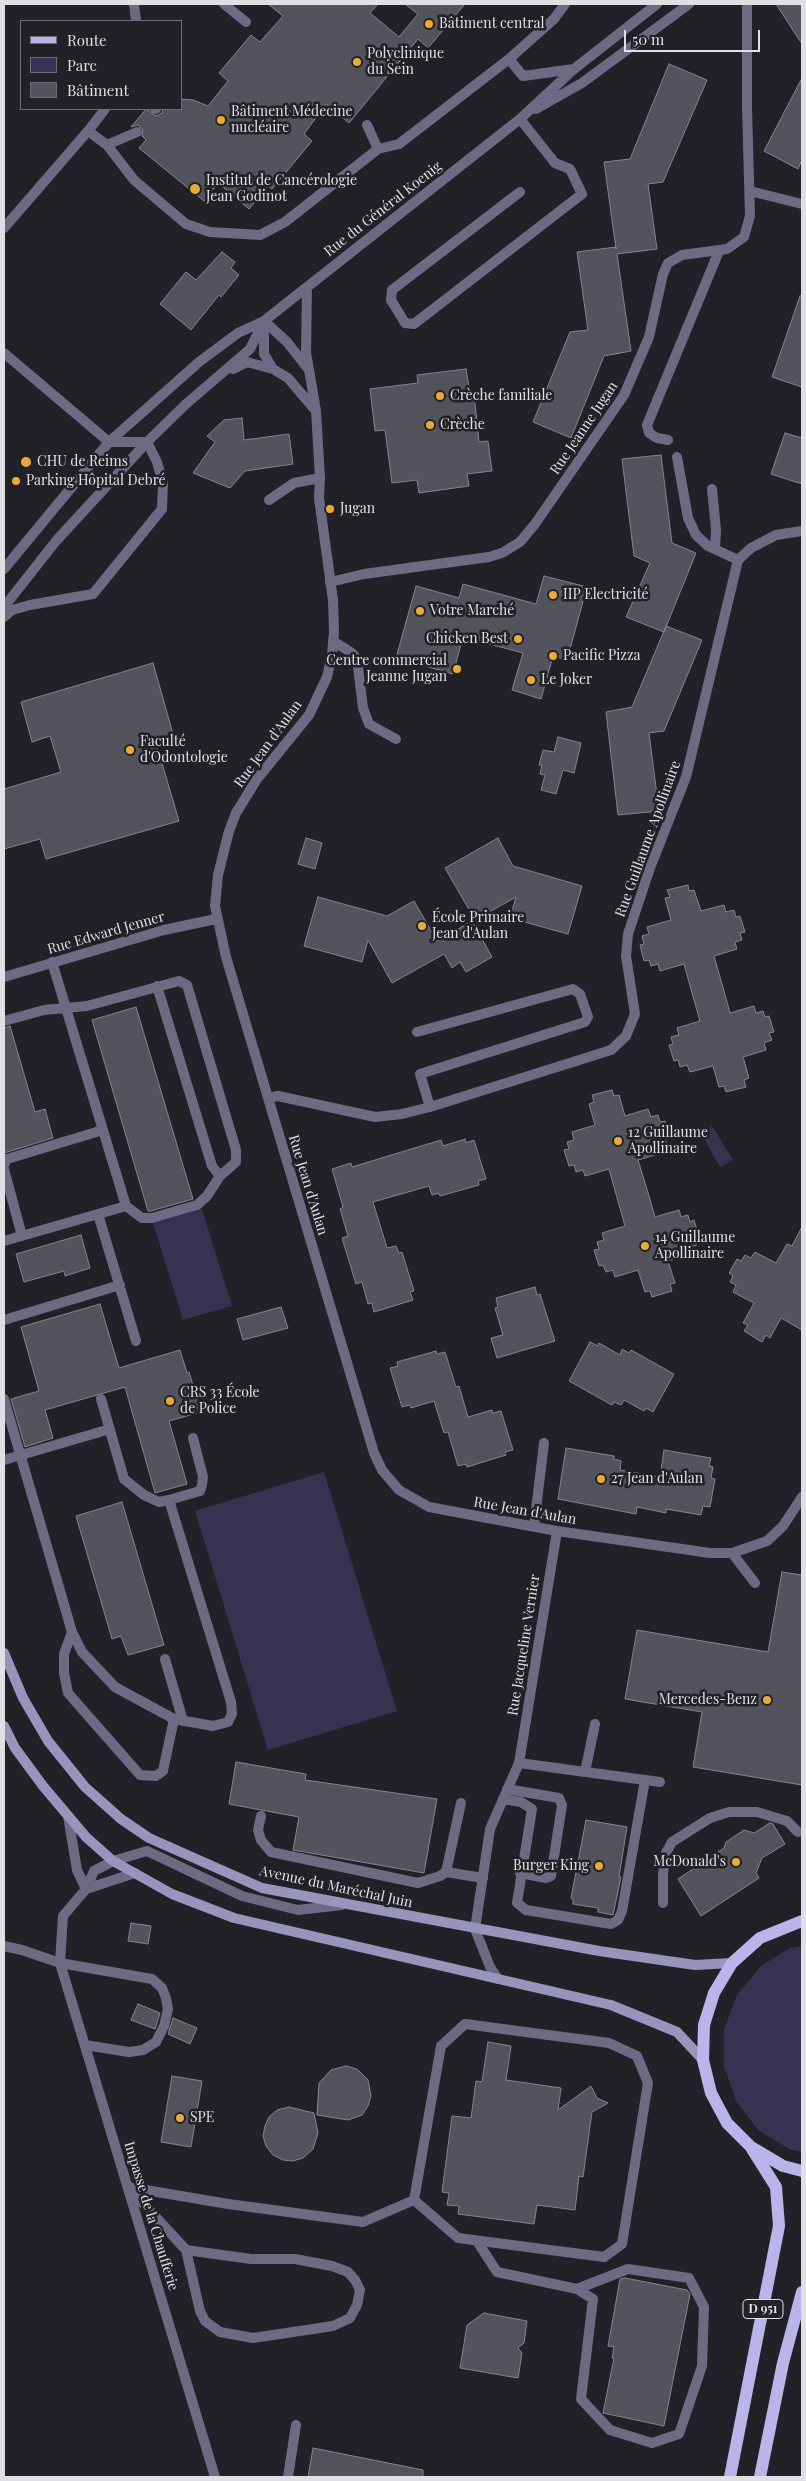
<!DOCTYPE html>
<meta charset="utf-8">
<style>
body{margin:0}
#map{position:relative;width:806px;height:2481px;overflow:hidden;background:#222128;font-family:"Playfair Display",serif}
canvas{display:block}
.frame{position:absolute;inset:0;border:5px solid #e0e0e4;pointer-events:none}
.legend{position:absolute;left:20px;top:20px;width:162px;height:90px;box-sizing:border-box;background:#222128;border:1px solid #6e6d73;margin:0;padding:6px 9px;list-style:none;font-size:15px;color:#e0e0e4}
.legend li{display:flex;align-items:center;gap:10px;height:25px}
.legend b{width:25px;border:1px solid #6e6d73}
.scale{position:absolute;left:624px;top:30px;width:136px;height:22px;box-sizing:border-box;border:2px solid #e0e0e4;border-top:0;padding-left:6px;font-size:15px;line-height:18px;white-space:nowrap;color:#e0e0e4;-webkit-text-stroke:4px #222128;paint-order:stroke}
</style>
<div id="map">
<canvas width="806" height="2481"></canvas>
<div class="frame"></div>
<ul class="legend">
<li><b style="height:6px;background:#b9b5ea"></b>Route</li>
<li><b style="height:14px;background:#363252"></b>Parc</li>
<li><b style="height:14px;background:#53535b"></b>Bâtiment</li>
</ul>
<div class="scale">50 m</div>
</div>
<script>
const ctx = document.querySelector('canvas').getContext('2d');
ctx.lineJoin = 'round';
function fill(path, color) { ctx.fillStyle = color; ctx.fill(path, 'evenodd'); }
const poly = rows => new Path2D(rows.map(r => 'M' + r).join(''));
function strokePath(path, color, width, dash) { ctx.strokeStyle = color; ctx.lineWidth = width; ctx.lineCap = dash ? 'butt' : 'round'; ctx.setLineDash(dash || []); ctx.stroke(path); }
function write(font, color, halo, rows, align = 'center') {
  ctx.font = font + ' "Playfair Display",serif'; ctx.lineWidth = 5; ctx.setLineDash([]); ctx.textBaseline = 'middle'; ctx.strokeStyle = halo; ctx.fillStyle = color; for (const [text, x, y, turn = 0] of rows) {
    ctx.save(); ctx.translate(x, y); ctx.rotate((+turn || 0) * Math.PI / 180); ctx.textAlign = isNaN(turn) ? turn : align; if (halo) ctx.strokeText(text, 0, 0); ctx.fillText(text, 0, 0); ctx.restore();
  }
}
fill(poly([
 [712,1126,733,1160,720,1167,701,1133],
 [202,1209,232,1306,183,1320,153,1223],
 [324,1472,397,1711,268,1750,195,1511],
 [802,1946,802,2152,789,2149,758,2130,736,2101,724,2066,724,2029,737,1995,761,1966,790,1948]
]), '#363252');
const building = poly([
 [268,4,378,4,370,13,399,37,418,14,405,4,465,4,428,48,418,39,349,123,326,104,304,134,312,141,272,189,268,186,249,209,218,183,204,201,139,148,146,140,142,136,143,130,138,125,131,127,146,109,156,116,162,113,163,109,181,109,181,99,193,100,208,106,228,81,219,73,251,35,260,42,283,16,268,4],
 [776,4,802,4,802,44,776,4],
 [669,64,707,80,663,182,648,184,657,249,617,254,631,351,604,356,571,438,533,422,570,332,588,330,577,252,616,247,616,249,604,162,630,159,669,64],
 [802,78,802,160,798,169,764,151,802,78],
 [222,252,235,262,231,268,239,275,221,297,219,295,191,330,160,304,186,272,196,280,222,252],
 [800,296,802,296,802,387,772,377,800,296],
 [466,369,470,394,474,394,479,442,488,441,492,471,467,474,469,486,419,493,417,480,392,483,385,430,375,431,370,389,418,383,417,375,466,369],
 [242,418,244,440,289,434,293,464,245,471,230,488,193,473,215,442,207,436,224,420,242,418],
 [785,433,802,438,802,484,771,474,785,433],
 [661,455,672,543,696,553,664,632,626,617,650,563,634,556,622,459,661,455],
 [544,576,587,587,567,660,553,656,541,699,512,690,523,653,463,637,453,674,396,658,416,586,459,598,463,584,536,604,544,576],
 [666,626,702,640,664,731,649,733,659,811,618,815,606,712,632,707,666,626],
 [153,663,175,741,157,746,179,821,46,859,40,839,4,849,4,789,61,772,50,736,32,742,21,702,153,663],
 [558,737,581,743,574,773,563,770,556,794,541,790,545,775,540,774,542,765,539,765,543,750,554,752,558,737],
 [306,838,322,843,315,869,298,864,306,838],
 [498,838,513,866,582,886,568,934,510,918,516,897,475,920,445,868,498,838],
 [688,885,689,891,694,890,701,911,724,905,726,912,734,910,736,917,740,916,745,932,740,933,742,940,735,942,737,949,714,956,724,991,730,1013,754,1006,756,1013,763,1011,765,1017,769,1016,774,1032,769,1033,772,1040,764,1043,766,1050,743,1057,749,1078,744,1080,746,1087,726,1092,724,1086,719,1087,713,1066,690,1072,687,1065,680,1067,678,1060,674,1061,669,1045,673,1044,671,1037,679,1035,677,1028,700,1021,694,1000,684,964,660,971,658,964,651,966,649,960,644,961,640,945,644,944,642,936,649,934,647,927,671,920,665,898,670,897,667,890,688,885],
 [318,897,387,916,414,901,437,941,472,921,492,957,466,972,460,962,452,968,444,954,392,983,368,940,362,962,304,946,318,897],
 [136,1007,193,1199,151,1211,148,1211,92,1020,136,1007],
 [10,1026,35,1112,45,1109,53,1138,4,1153,4,1028,10,1026],
 [612,1090,614,1096,619,1095,625,1116,648,1109,651,1117,658,1115,660,1122,665,1121,669,1137,665,1138,667,1145,660,1147,662,1153,638,1160,649,1196,655,1217,679,1210,681,1217,688,1215,690,1222,694,1220,699,1236,695,1238,697,1245,690,1247,692,1254,668,1261,675,1283,670,1284,672,1291,652,1297,650,1291,645,1292,638,1270,615,1277,613,1270,606,1272,603,1265,599,1266,594,1250,599,1249,597,1242,604,1240,602,1233,625,1226,609,1169,585,1176,583,1170,576,1172,574,1165,569,1166,564,1150,569,1149,567,1142,574,1140,572,1132,595,1125,589,1104,594,1102,592,1095,612,1090],
 [465,1139,466,1143,474,1140,486,1179,478,1181,479,1185,440,1196,439,1193,432,1195,429,1186,373,1202,387,1248,396,1246,399,1253,402,1252,414,1291,410,1292,413,1300,374,1312,372,1303,368,1304,362,1282,356,1284,342,1238,348,1236,340,1209,343,1207,332,1169,351,1163,352,1167,441,1140,443,1146,465,1139],
 [802,1227,802,1330,781,1318,770,1338,766,1335,762,1342,744,1331,748,1325,743,1323,754,1303,733,1292,736,1285,730,1282,733,1276,729,1273,737,1259,741,1261,745,1255,751,1258,755,1252,776,1263,787,1244,792,1246,802,1227],
 [81,1235,90,1268,65,1276,64,1271,24,1282,16,1254,81,1235],
 [535,1287,537,1295,540,1294,555,1341,497,1358,491,1338,503,1335,495,1308,498,1307,496,1298,535,1287],
 [100,1304,119,1368,180,1350,187,1373,189,1372,201,1412,169,1421,187,1484,155,1493,125,1387,45,1410,53,1438,25,1447,11,1399,39,1391,21,1327,100,1304],
 [281,1307,288,1328,243,1340,237,1319,281,1307],
 [590,1342,598,1346,599,1343,620,1355,622,1349,629,1353,631,1350,674,1374,653,1412,646,1408,644,1411,624,1400,621,1405,614,1402,612,1405,569,1381,590,1342],
 [436,1351,437,1354,445,1352,456,1387,459,1386,468,1417,492,1410,493,1413,501,1411,513,1450,505,1452,506,1455,467,1467,466,1464,458,1466,448,1432,444,1433,434,1401,411,1408,410,1405,402,1407,390,1368,398,1366,397,1362,436,1351],
 [566,1448,614,1456,614,1459,621,1461,620,1470,660,1477,664,1450,711,1458,709,1466,713,1467,711,1478,715,1479,710,1507,703,1506,701,1515,666,1509,666,1513,637,1507,636,1514,558,1499,566,1448],
 [122,1502,164,1645,128,1655,121,1636,112,1639,76,1516,122,1502],
 [782,1572,802,1575,802,1785,693,1767,702,1712,625,1699,637,1630,768,1652,782,1572],
 [236,1762,306,1774,305,1780,437,1799,424,1873,293,1850,299,1817,229,1804,236,1762],
 [586,1820,627,1827,619,1877,621,1877,613,1915,598,1912,598,1908,573,1904,573,1899,571,1898,586,1820],
 [770,1823,773,1824,785,1844,762,1858,756,1873,759,1878,701,1916,678,1879,724,1848,726,1842,744,1830,754,1833,770,1823],
 [131,1923,151,1926,148,1944,128,1941,131,1923],
 [138,2004,160,2013,155,2029,131,2020,138,2004],
 [173,2018,197,2028,190,2044,168,2034,173,2018],
 [488,2042,511,2046,506,2080,561,2088,558,2110,591,2086,597,2098,608,2103,592,2112,583,2177,579,2176,575,2210,537,2205,534,2224,458,2214,459,2206,447,2205,449,2193,442,2192,452,2116,471,2118,476,2081,482,2082,488,2042],
 [346,2066,357,2069,368,2080,371,2096,368,2106,362,2115,348,2120,317,2115,319,2083,331,2070,346,2066],
 [172,2076,202,2081,191,2147,161,2142,172,2076],
 [289,2107,314,2113,318,2133,313,2149,303,2158,293,2161,283,2160,273,2155,266,2146,263,2136,265,2126,269,2117,277,2110,289,2107],
 [625,2278,687,2290,690,2294,664,2426,603,2413,614,2358,612,2358,614,2347,608,2346,620,2279,625,2278],
 [484,2313,527,2321,524,2343,518,2348,522,2353,518,2378,460,2368,467,2325,484,2313],
 [313,2448,423,2470,423,2477,308,2477,313,2448]
]);
fill(building, '#53535b');
strokePath(building, '#85858e', 1);
strokePath(poly([
 [134,4,136,21],
 [224,4,246,22],
 [509,59,523,76,574,69],
 [105,109,88,131,107,145,134,180,186,224,210,232,260,235,285,222,378,149,399,144,509,59,554,19,565,4],
 [155,109,156,109],
 [520,119,555,163,570,169,582,194,414,324,405,323,391,300,392,290,520,192],
 [367,125,378,149],
 [107,145,137,132],
 [750,191,802,204],
 [4,228,88,131],
 [4,353,109,442],
 [668,440,657,438,649,433,647,425,719,251],
 [677,457,688,518,696,535,708,546,738,560],
 [712,489,716,530,715,549],
 [269,500,294,483,320,478],
 [333,641,352,653,357,659,363,708,369,724,396,739],
 [4,1021,44,1010,87,1006,179,981,187,985,236,1150,236,1162,220,1176],
 [417,1032,573,989,580,994,588,1017,585,1022,420,1074,430,1107],
 [4,1165,7,1159,103,1130],
 [4,1169,22,1236],
 [126,1206,142,1218,152,1218,197,1205,207,1196,220,1176,212,1166,157,986],
 [98,1214,136,1341],
 [4,1241,126,1206,52,962],
 [4,1320,120,1285],
 [4,1399,72,1632,82,1652,115,1687,174,1719,213,1726,228,1722,232,1714,231,1702,169,1500,200,1491,202,1485,203,1477,193,1438],
 [101,1399,124,1479,144,1495,159,1502,169,1500],
 [4,1460,110,1429],
 [534,1526,544,1443],
 [732,1553,755,1583],
 [72,1632,64,1654,64,1673,68,1693,140,1775,156,1776,163,1771,174,1719],
 [165,1659,183,1721],
 [585,1772,595,1724],
 [507,1789,559,1798,562,1805,551,1876,546,1878,520,1873],
 [503,1799,521,1802,532,1809,517,1903,526,1910,611,1924,618,1920,622,1911,645,1780],
 [261,1816,258,1830,261,1840,271,1852,418,1883,440,1876,446,1872,461,1803],
 [446,1872,483,1878],
 [663,1903,663,1874,666,1853,672,1842,710,1818,729,1812,757,1812,787,1821,798,1832],
 [60,1963,152,1979,162,1988,166,1998,168,2009,164,2026,156,2042,143,2050,129,2052,85,2045],
 [128,2187,186,2250,200,2311,205,2321,220,2332,253,2338,333,2326,350,2318,357,2305,360,2290,355,2280,348,2272,332,2266,295,2259,251,2259,186,2250],
 [228,2204,363,2222,414,2200,441,2046,465,2024,609,2043,637,2056,648,2083,622,2244,604,2257,458,2238,414,2200],
 [477,2241,497,2272,577,2289,628,2269,689,2278,704,2307,702,2366,679,2434,652,2443,610,2430,581,2399,593,2299,577,2289],
 [288,2477,296,2425]
]), '#6d6b84', 10);
strokePath(poly([
 [536,109,582,83,689,4],
 [307,287,306,352,316,411,320,478,319,498,333,600,334,632,332,655,327,677,309,715,257,779,236,813,229,831,218,875,215,906,226,957,374,1453,382,1470,399,1490,429,1507,557,1531,710,1553,732,1553,767,1541,783,1526,802,1497],
 [264,321,287,342,309,370],
 [264,325,264,354,273,369],
 [233,369,247,362,273,369,288,378,316,411],
 [4,569,109,442,199,362,238,333,264,321,520,119,574,69,657,4],
 [330,582,364,574,489,557,502,553,520,542,535,524,624,395,649,337,663,274,668,263,682,255,727,249,744,237,750,216,747,107,747,4],
 [4,607,56,541,147,442,186,404,250,349,264,321],
 [4,617,12,610,30,605,93,594,162,509,163,483,157,462,147,442,109,442],
 [4,977,164,930,216,919],
 [268,1098,278,1096,375,1117,402,1114,430,1107,611,1050,626,1036,635,1014,626,956,628,934,650,868,686,777,738,560,751,548,776,535,802,531],
 [519,1763,660,1782],
 [68,1816,77,1870,86,1889],
 [86,1889,135,1873],
 [4,1946,22,1950,60,1963],
 [498,1979,490,1967,475,1929,490,1829,519,1763,557,1531],
 [128,2187,228,2204],
 [215,2477,60,1963,63,1916,86,1889,94,1871,113,1861,147,1851,242,1896,298,1910,342,1905]
]), '#6d6b84', 10);
strokePath(poly([
 [4,1653,23,1698,48,1741,85,1787,121,1819,149,1838,262,1888,599,1951,695,1965,732,1963],
 [4,1726,15,1748,43,1786,86,1837,113,1861,172,1894,234,1918,611,2005,677,2032,703,2060]
]), '#9895bd', 10);
strokePath(poly([
 [802,1921,760,1938,732,1963,714,1993,704,2025,703,2060,711,2093,727,2123,751,2147,783,2166,802,2171],
 [730,2477,779,2226,776,2187,752,2149],
 [760,2477,783,2363,802,2292]
]), '#b9b5ea', 12);
for (const [x, y, r, color] of [
 [429,24,5,"#eaaa38"],
 [357,62,5,"#eaaa38"],
 [221,120,5,"#eaaa38"],
 [195,189,6,"#eaaa38"],
 [440,396,5,"#eaaa38"],
 [430,425,5,"#eaaa38"],
 [26,462,6,"#eaaa38"],
 [16,481,5,"#eaaa38"],
 [330,509,5,"#eaaa38"],
 [553,595,5,"#eaaa38"],
 [420,611,5,"#eaaa38"],
 [518,639,5,"#eaaa38"],
 [553,656,5,"#eaaa38"],
 [457,669,5,"#eaaa38"],
 [531,680,5,"#eaaa38"],
 [130,750,5,"#eaaa38"],
 [422,926,5,"#eaaa38"],
 [618,1141,5,"#eaaa38"],
 [645,1246,5,"#eaaa38"],
 [170,1401,5,"#eaaa38"],
 [601,1479,5,"#eaaa38"],
 [767,1700,5,"#eaaa38"],
 [736,1862,5,"#eaaa38"],
 [599,1866,5,"#eaaa38"],
 [180,2118,5,"#eaaa38"]
]) { const dot = new Path2D(); dot.arc(x, y, r, 0, 2 * Math.PI); ctx.fillStyle = color; ctx.fill(dot); strokePath(dot, '#222128', 2); }
for (const [x, y, w] of [
 [763,2309,40]
]) { const box = new Path2D(); box.roundRect(x - w / 2, y - 9.5, w, 19, 4); ctx.fillStyle = '#222128'; ctx.fill(box); strokePath(box, '#e0e0e4', 1); }
write('bold 12px', '#e0e0e4', null, [
 ["D 951",763,2309]
]);
write('14px', '#e0e0e4', '#222128', [
 ["Bâtiment central",439,24],
 ["Polyclinique",367,54],
 ["du Sein",367,70],
 ["Bâtiment Médecine",231,112],
 ["nucléaire",231,128],
 ["Institut de Cancérologie",206,181],
 ["Jean Godinot",206,197],
 ["Crèche familiale",450,396],
 ["Crèche",440,425],
 ["CHU de Reims",37,462],
 ["Parking Hôpital Debré",26,481],
 ["Jugan",340,509],
 ["IIP Electricité",563,595],
 ["Votre Marché",430,611],
 ["Chicken Best",508,639,"right"],
 ["Pacific Pizza",563,656],
 ["Centre commercial",447,661,"right"],
 ["Jeanne Jugan",447,677,"right"],
 ["Le Joker",541,680],
 ["Faculté",140,742],
 ["d'Odontologie",140,758],
 ["École Primaire",432,918],
 ["Jean d'Aulan",432,934],
 ["12 Guillaume",628,1133],
 ["Apollinaire",628,1149],
 ["14 Guillaume",655,1238],
 ["Apollinaire",655,1254],
 ["CRS 33 École",180,1393],
 ["de Police",180,1409],
 ["27 Jean d'Aulan",611,1479],
 ["Mercedes-Benz",757,1700,"right"],
 ["McDonald's",726,1862,"right"],
 ["Burger King",589,1866,"right"],
 ["SPE",190,2118]
], 'left');
write('14px', '#e0e0e4', '#222128', [
 ["Rue du Général Koenig",383,209,-38],
 ["Rue Jeanne Jugan",584,428,-56],
 ["Rue Jean d'Aulan",268,744,-54],
 ["Rue Guillaume Apollinaire",648,839,-70],
 ["Rue Edward Jenner",106,933,-16],
 ["Rue Jean d'Aulan",308,1185,73],
 ["Rue Jean d'Aulan",525,1511,10],
 ["Rue Jacqueline Vernier",524,1645,-81],
 ["Avenue du Maréchal Juin",336,1887,12],
 ["Impasse de la Chaufferie",151,2216,73]
]);
</script>
